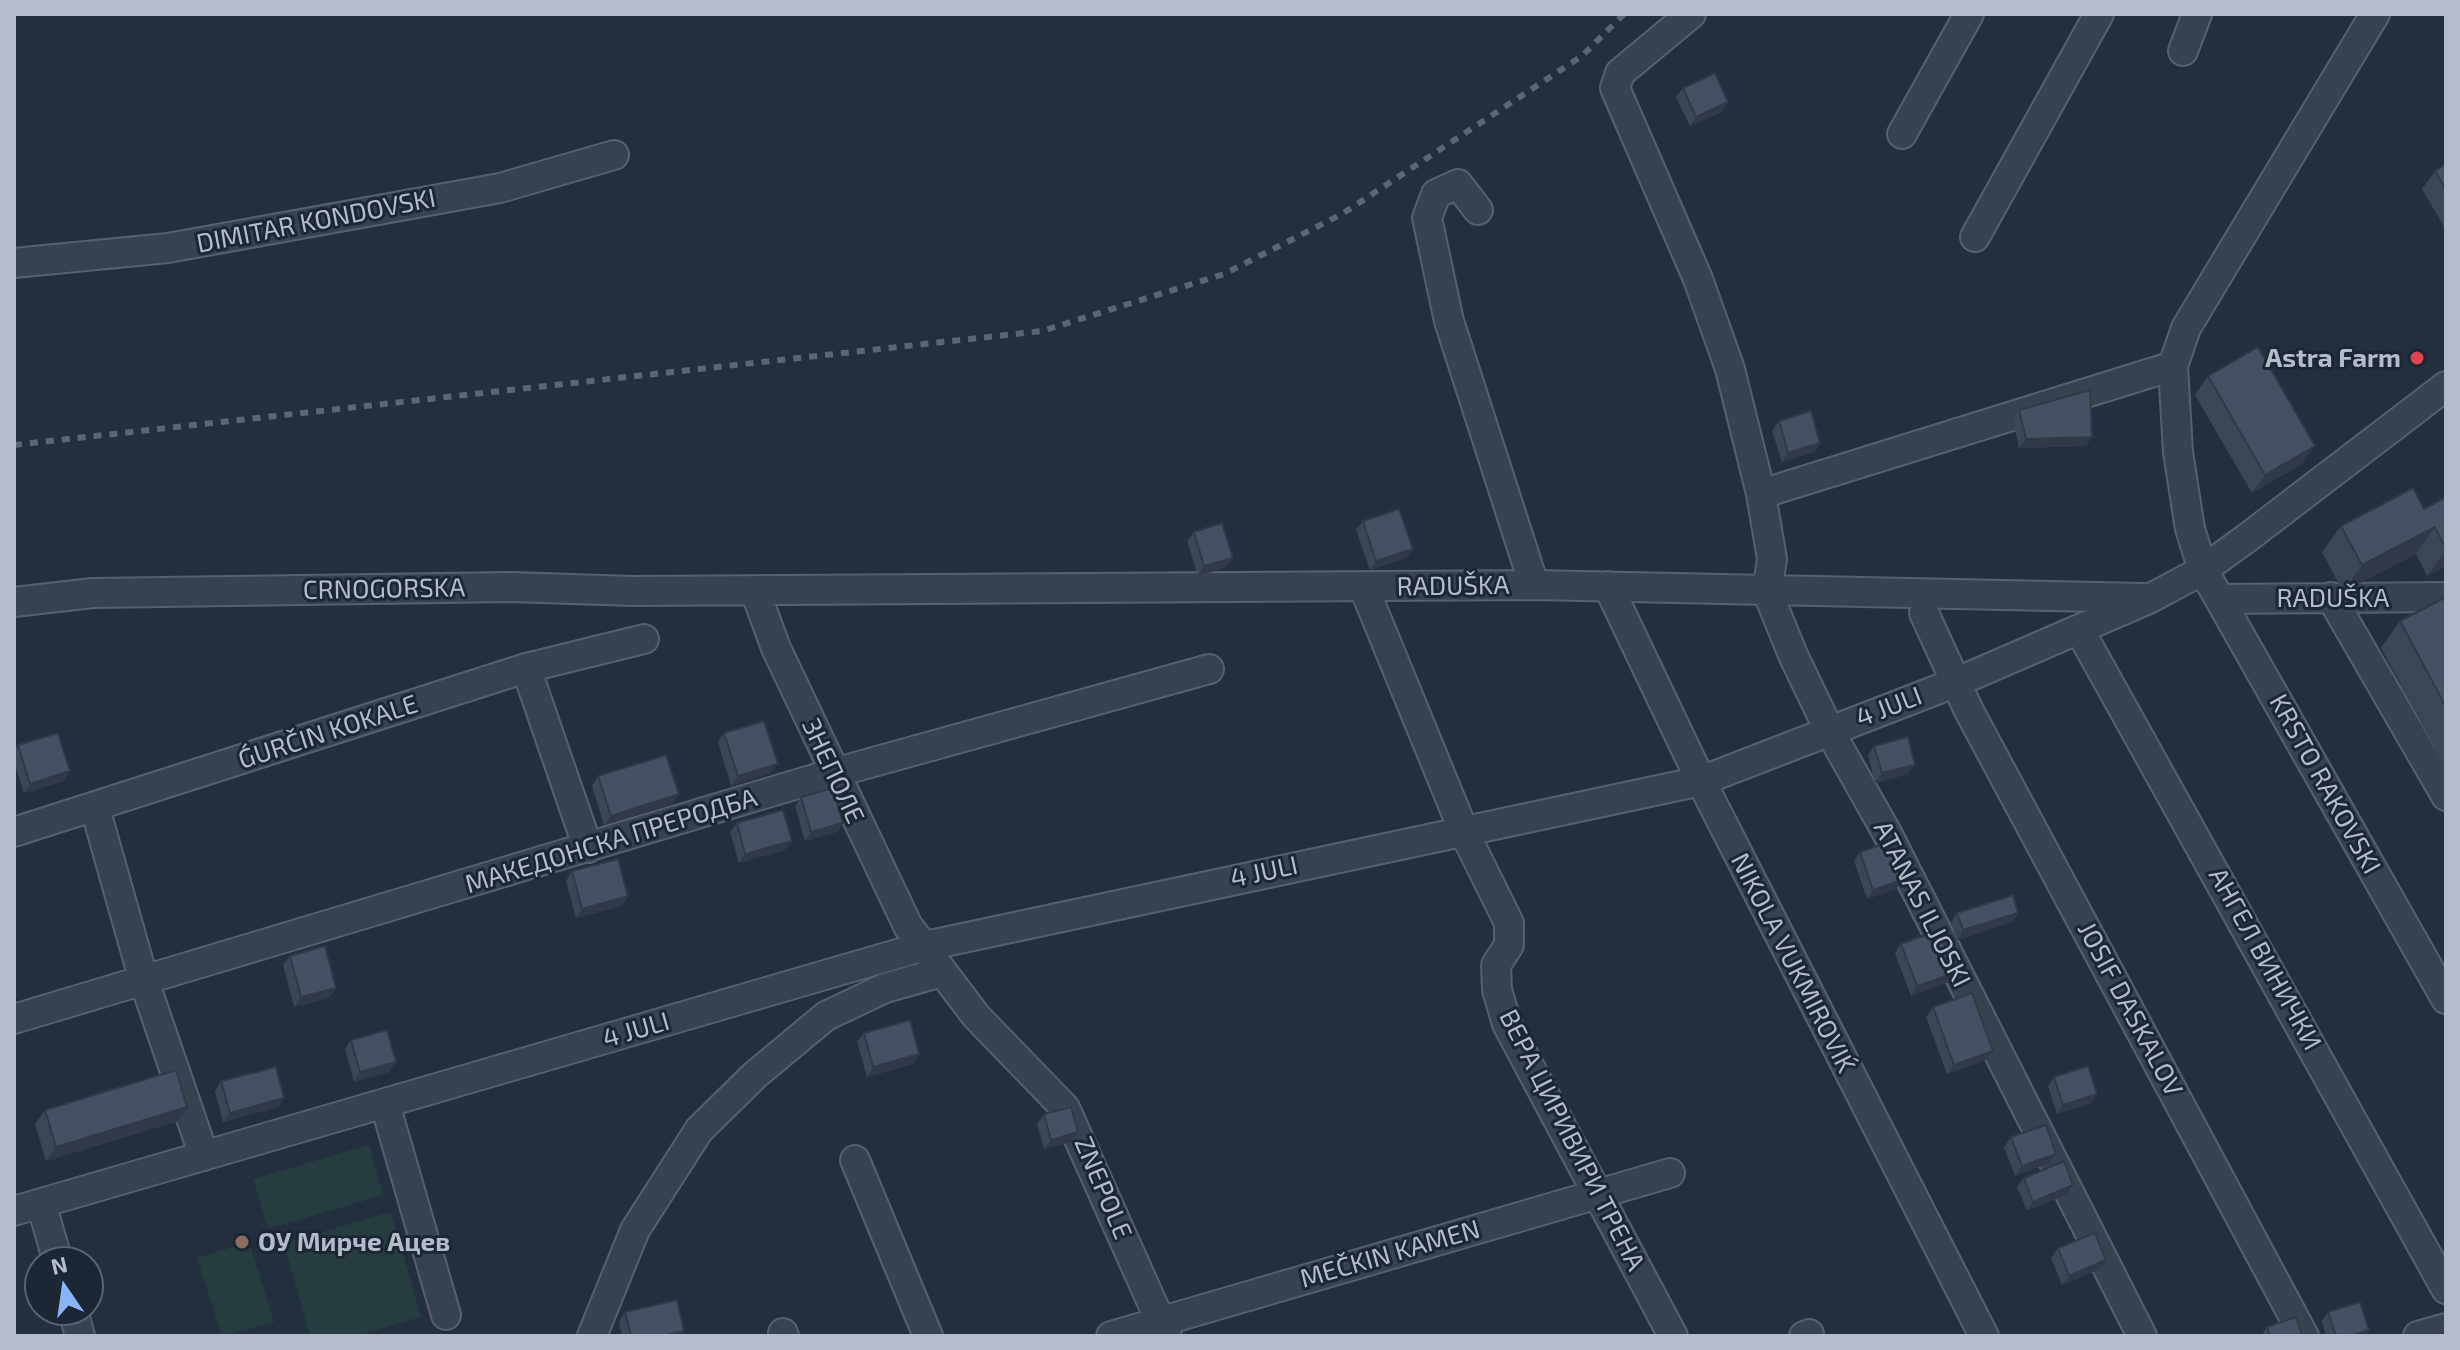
<!DOCTYPE html>
<meta charset="utf-8">
<style>
body{margin:0}
#map{position:relative;width:2460px;height:1350px;overflow:hidden;background:#242f3e;font-family:"Exo 2",sans-serif}
canvas{display:block}
.frame{position:absolute;inset:0;border:16px solid #b4bcc9;pointer-events:none}
.north{position:absolute;left:24px;top:1246px;width:80px;height:80px;box-sizing:border-box;background:#1d2633;border:2px solid #59626f;border-radius:50%;rotate:347deg;font-size:22px;font-weight:700;line-height:32px;text-align:center;color:#b4bcc9}
.north::after{content:'';display:block;margin:auto;width:28px;height:36px;background:#8ab4f8;clip-path:polygon(50% 0,100% 100%,50% 72%,0 100%)}
</style>
<div id="map">
<canvas width="2460" height="1350"></canvas>
<div class="frame"></div>
<div class="north">N</div>
</div>
<script>
const ctx = document.querySelector('canvas').getContext('2d');
ctx.lineJoin = 'round';
function fill(path, color) { ctx.fillStyle = color; ctx.fill(path, 'evenodd'); }
const poly = rows => new Path2D(rows.map(r => 'M' + r).join(''));
function strokePath(path, color, width, dash) { ctx.strokeStyle = color; ctx.lineWidth = width; ctx.lineCap = dash ? 'butt' : 'round'; ctx.setLineDash(dash || []); ctx.stroke(path); }
function write(font, color, halo, rows, align = 'center') {
  ctx.font = font + ' "Exo 2",sans-serif'; ctx.lineWidth = 6; ctx.setLineDash([]); ctx.textBaseline = 'middle'; ctx.strokeStyle = halo; ctx.fillStyle = color; for (const [text, x, y, turn = 0] of rows) {
    ctx.save(); ctx.translate(x, y); ctx.rotate((+turn || 0) * Math.PI / 180); ctx.textAlign = isNaN(turn) ? turn : align; if (halo) ctx.strokeText(text, 0, 0); ctx.fillText(text, 0, 0); ctx.restore();
  }
}
fill(poly([
 [369,1145,383,1195,268,1229,253,1179],
 [391,1212,421,1317,356,1336,310,1336,284,1243],
 [249,1242,274,1322,222,1336,197,1258]
]), '#263c3f');
const minor = poly([
 [1691,14,1620,73,1615,88,1698,279,1730,369,1761,494,1772,559,1767,591,1793,655,1829,730,1887,833,2142,1336],
 [2375,14,2186,328,2173,366,2178,452,2190,529,2203,570,2446,999],
 [2183,51,2197,14],
 [1902,134,1969,14],
 [1478,210,1458,184,1436,194,1427,218,1449,321,1534,585],
 [1975,237,2099,14],
 [14,263,168,248,500,188,614,155],
 [1761,494,2173,366],
 [1608,586,1701,781,1984,1336],
 [1364,588,1464,832,1509,923,1509,945,1496,965,1497,990,1507,1024,1673,1336],
 [755,591,776,648,908,926,976,1016,1065,1108,1167,1336],
 [2331,597,2446,796],
 [2220,599,2446,597],
 [14,602,93,593,511,587,633,591,1534,585,2144,598],
 [1924,613,1968,709,2304,1336],
 [2080,631,2446,1289],
 [526,668,588,848],
 [95,808,144,981,204,1156],
 [14,832,526,668,644,639],
 [14,1019,834,773,1209,669],
 [385,1104,446,1315],
 [855,1160,928,1336],
 [41,1203,58,1262],
 [14,1211,921,947,1701,781,1957,682,2151,598,2203,570,2247,538,2446,386],
 [73,1310,80,1336],
 [783,1333,784,1336],
 [592,1336,635,1230,699,1130,755,1075,826,1016,885,988,942,972],
 [1111,1336,1670,1173],
 [1804,1336,1809,1334],
 [2418,1336,2446,1328]
]);
strokePath(minor, '#565f6c', 32);
strokePath(minor, '#38414e', 28);
strokePath(poly([
 [14,445,1042,331,1224,274,1342,214,1582,56,1624,14]
]), '#5a6575', 6, [8, 8]);
fill(poly([
 [1683,88,1728,102,1722,112,1690,126,1676,97],
 [2446,164,2446,230,2422,189,2435,171],
 [2208,376,2302,464,2252,493,2195,395],
 [2019,410,2086,446,2019,448,2013,420],
 [1779,421,1820,443,1814,452,1782,462,1772,431],
 [2446,497,2446,566,2427,576,2416,554,2343,592,2322,552,2341,526,2424,509],
 [1363,521,1413,549,1406,558,1370,570,1356,530],
 [1194,532,1233,558,1226,567,1198,576,1187,541],
 [2446,597,2446,769,2381,648,2400,621],
 [724,733,771,773,731,786,718,742],
 [18,745,64,781,24,793,14,762,14,751],
 [1874,746,1908,774,1875,783,1868,755],
 [598,776,679,794,672,804,604,825,592,786],
 [801,797,843,823,837,832,805,841,795,806],
 [737,823,785,850,739,863,730,832],
 [1860,852,1896,889,1867,899,1854,861],
 [572,871,628,896,622,906,576,918,566,881],
 [1957,913,2018,913,2012,922,1957,940,1951,922],
 [1901,944,1948,982,1911,996,1895,953],
 [290,956,336,988,329,998,294,1007,283,965],
 [1933,1007,1993,1051,1986,1060,1947,1074,1926,1017],
 [864,1033,913,1064,867,1077,857,1042],
 [351,1040,396,1062,389,1072,354,1082,345,1049],
 [2054,1077,2097,1094,2090,1104,2057,1114,2048,1086],
 [221,1081,278,1107,223,1122,215,1091],
 [45,1110,178,1121,46,1161,35,1124],
 [1044,1114,1078,1132,1071,1142,1044,1149,1037,1124],
 [2011,1137,2056,1154,2049,1163,2015,1176,2004,1147],
 [2024,1178,2073,1185,2067,1194,2027,1211,2017,1187],
 [2058,1248,2100,1269,2062,1285,2051,1258],
 [625,1312,681,1336,622,1336,619,1322],
 [2328,1312,2365,1336,2326,1336,2322,1321],
 [2267,1327,2302,1336,2261,1336]
]), '#3b4654');
fill(poly([
 [1728,102,1722,112,1690,126,1696,117],
 [2092,437,2086,446,2019,448,2026,439],
 [1820,443,1814,452,1782,462,1788,453],
 [2315,446,2302,464,2252,493,2265,475],
 [2435,527,2416,554,2343,592,2362,565],
 [1413,549,1406,558,1370,570,1376,561],
 [2446,549,2446,566,2427,576],
 [1233,558,1226,567,1198,576,1204,566],
 [778,764,771,773,731,786,738,776],
 [1915,765,1908,774,1875,783,1882,773],
 [70,771,64,781,24,793,30,784],
 [679,794,672,804,604,825,611,816],
 [843,823,837,832,805,841,811,832],
 [792,841,785,850,739,863,745,854],
 [1902,880,1896,889,1867,899,1873,890],
 [628,896,622,906,576,918,582,909],
 [2018,913,2012,922,1957,940,1963,930],
 [1955,973,1948,982,1911,996,1917,986],
 [336,988,329,998,294,1007,301,997],
 [1993,1051,1986,1060,1947,1074,1954,1065],
 [919,1054,913,1064,867,1077,873,1067],
 [396,1062,389,1072,354,1082,360,1072],
 [2097,1094,2090,1104,2057,1114,2063,1105],
 [284,1098,278,1107,223,1122,230,1113],
 [187,1107,178,1121,46,1161,56,1147],
 [1078,1132,1071,1142,1044,1149,1051,1140],
 [2056,1154,2049,1163,2015,1176,2022,1166],
 [2073,1185,2067,1194,2027,1211,2033,1202],
 [2106,1260,2100,1269,2062,1285,2069,1276],
 [2369,1330,2365,1336,2349,1336],
 [684,1331,681,1336,663,1336]
]), '#303945');
const building = poly([
 [1715,73,1728,102,1696,117,1683,88,1715,73],
 [2446,164,2446,190,2435,171,2446,164],
 [2258,347,2315,446,2265,475,2208,376,2258,347],
 [2090,390,2092,437,2026,439,2019,410,2090,390],
 [1811,411,1820,443,1788,453,1779,421,1811,411],
 [2413,488,2424,509,2446,497,2446,549,2435,527,2362,565,2341,526,2413,488],
 [1399,509,1413,549,1376,561,1363,521,1399,509],
 [1222,523,1233,558,1204,566,1194,532,1222,523],
 [2446,597,2446,707,2400,621,2446,597],
 [764,721,778,764,738,776,724,733,764,721],
 [58,733,70,771,30,784,18,745,58,733],
 [1908,737,1915,765,1882,773,1874,746,1908,737],
 [666,755,679,794,611,816,598,776,666,755],
 [833,788,843,823,811,832,801,797,833,788],
 [783,810,792,841,745,854,737,823,783,810],
 [1889,842,1902,880,1873,890,1860,852,1889,842],
 [618,859,628,896,582,909,572,871,618,859],
 [2013,895,2018,913,1963,930,1957,913,2013,895],
 [1939,930,1955,973,1917,986,1901,944,1939,930],
 [325,946,336,988,301,997,290,956,325,946],
 [1972,993,1993,1051,1954,1065,1933,1007,1972,993],
 [910,1020,919,1054,873,1067,864,1033,910,1020],
 [387,1030,396,1062,360,1072,351,1040,387,1030],
 [2088,1066,2097,1094,2063,1105,2054,1077,2088,1066],
 [276,1067,284,1098,230,1113,221,1081,276,1067],
 [176,1070,187,1107,56,1147,45,1110,176,1070],
 [1071,1107,1078,1132,1051,1140,1044,1114,1071,1107],
 [2046,1125,2056,1154,2022,1166,2011,1137,2046,1125],
 [2064,1161,2073,1185,2033,1202,2024,1178,2064,1161],
 [2095,1233,2106,1260,2069,1276,2058,1248,2095,1233],
 [677,1300,684,1331,663,1336,631,1336,625,1312,677,1300],
 [2360,1302,2369,1330,2349,1336,2336,1336,2328,1312,2360,1302],
 [2296,1317,2302,1336,2270,1336,2267,1327,2296,1317]
]);
fill(building, '#455162');
strokePath(building, '#303945', 2);
for (const [x, y, r, color] of [
 [2417,358,8,"#e0444e"],
 [242,1242,8,"#8d6e63"]
]) { const dot = new Path2D(); dot.arc(x, y, r, 0, 2 * Math.PI); ctx.fillStyle = color; ctx.fill(dot); strokePath(dot, '#1d2633', 3); }
write('26px', '#b4bcc9', '#1d2633', [
 ["DIMITAR KONDOVSKI",316,221,-11],
 ["RADUŠKA",1453,586,-1],
 ["CRNOGORSKA",384,589,-1],
 ["RADUŠKA",2333,598],
 ["4 JULI",1889,707,-21],
 ["ǴURČIN KOKALE",328,732,-18],
 ["ЗНЕПОЛЕ",833,771,65],
 ["KRSTO RAKOVSKI",2325,784,61],
 ["МАКЕДОНСКА ПРЕРОДБА",611,841,-17],
 ["4 JULI",1264,872,-12],
 ["ATANAS ILJOSKI",1922,904,63],
 ["АНГЕЛ ВИНИЧКИ",2265,959,61],
 ["NIKOLA VUKMIROVIḰ",1793,963,63],
 ["JOSIF DASKALOV",2130,1009,62],
 ["4 JULI",636,1030,-16],
 ["ВЕРА ЦИРИВИРИ ТРЕНА",1572,1140,63],
 ["ZNEPOLE",1103,1188,67],
 ["MEČKIN KAMEN",1390,1254,-16]
]);
write('bold 26px', '#b4bcc9', '#1d2633', [
 ["Astra Farm",2401,358],
 ["ОУ Мирче Ацев",258,1242,"left"]
], 'right');
</script>
